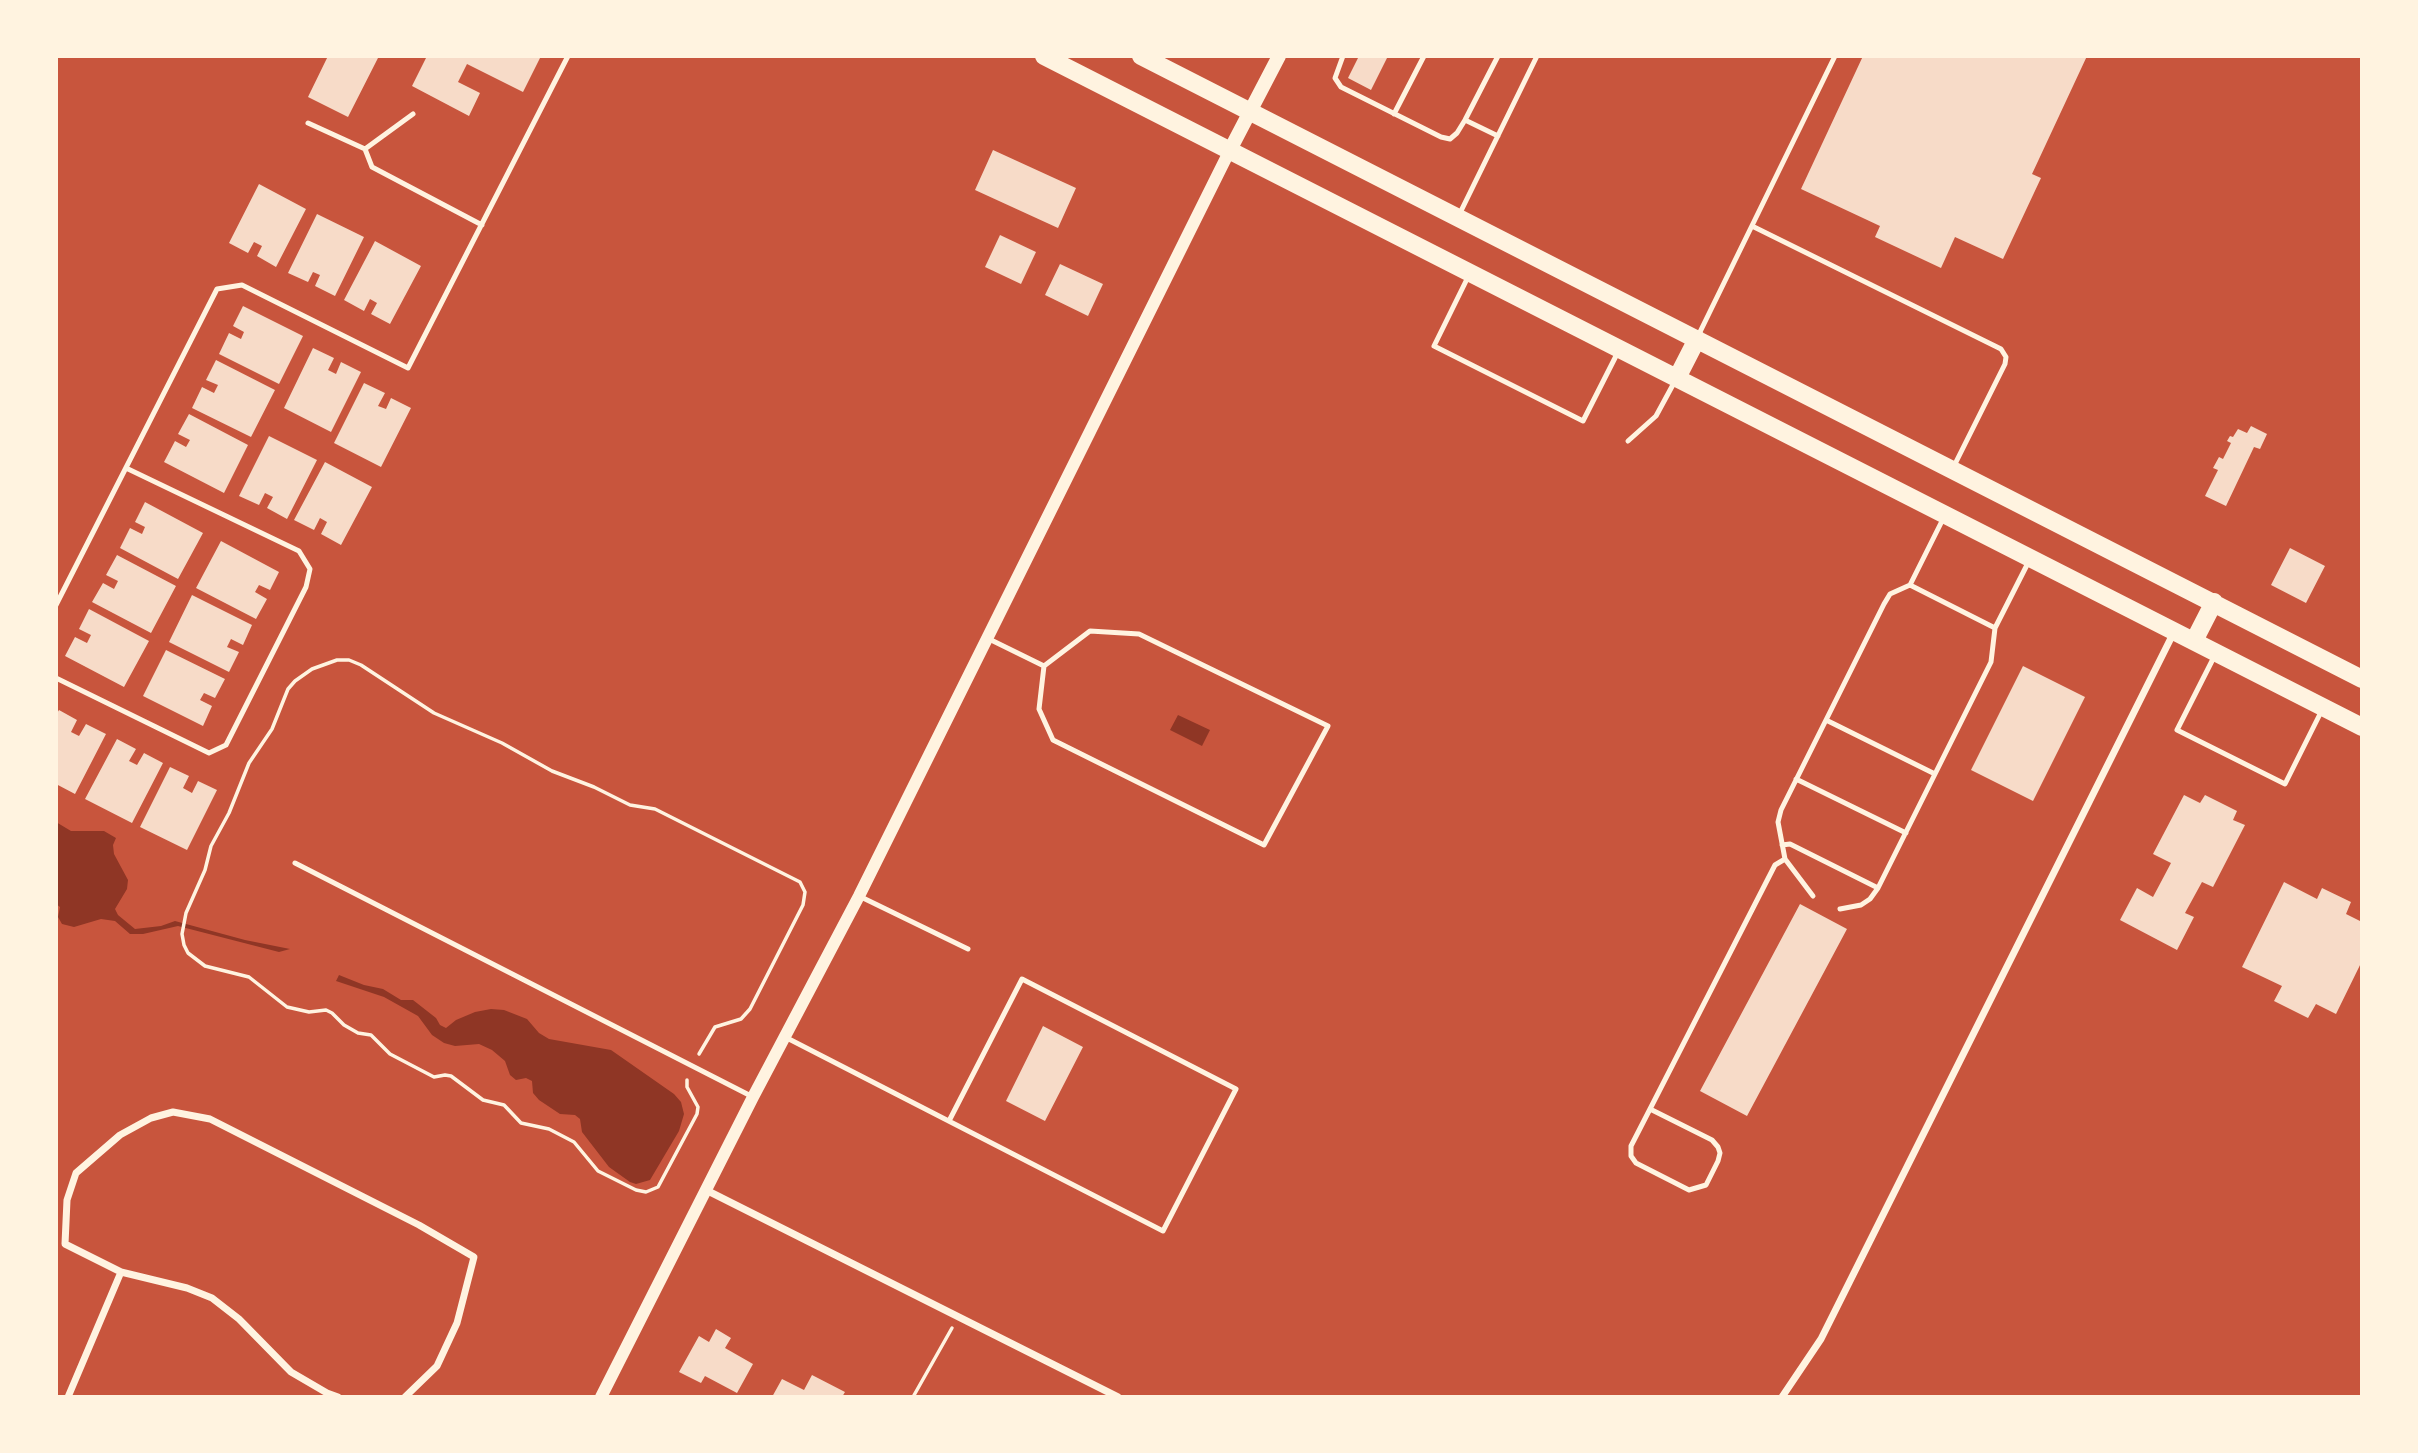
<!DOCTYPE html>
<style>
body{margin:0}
#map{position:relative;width:2418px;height:1453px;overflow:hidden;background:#c8553d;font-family:Lora,serif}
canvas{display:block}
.frame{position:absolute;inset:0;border:58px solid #fff3e0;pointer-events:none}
</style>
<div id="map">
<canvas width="2418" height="1453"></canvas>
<div class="frame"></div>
</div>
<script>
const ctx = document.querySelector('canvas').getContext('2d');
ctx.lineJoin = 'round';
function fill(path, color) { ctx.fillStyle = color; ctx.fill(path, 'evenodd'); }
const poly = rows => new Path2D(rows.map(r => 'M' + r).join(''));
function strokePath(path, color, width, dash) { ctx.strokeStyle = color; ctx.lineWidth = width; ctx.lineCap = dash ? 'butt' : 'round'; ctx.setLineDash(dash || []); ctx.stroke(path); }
fill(poly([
 [1178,715,1210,730,1202,746,1170,730],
 [56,822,71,831,104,831,116,838,113,845,114,854,128,880,127,889,115,909,118,915,135,929,161,926,175,921,245,940,290,949,279,952,178,926,143,934,130,934,115,921,101,919,74,927,62,924,58,917,60,907,56,904],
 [339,975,364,985,383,989,401,1000,413,1000,436,1018,440,1025,446,1028,456,1020,475,1012,491,1009,504,1010,527,1019,539,1033,549,1039,611,1050,674,1094,681,1102,684,1114,679,1131,650,1180,636,1184,630,1182,609,1167,582,1132,580,1119,575,1115,560,1114,539,1100,533,1093,532,1081,526,1078,516,1080,510,1075,505,1061,492,1050,479,1044,455,1046,444,1043,432,1035,418,1016,384,997,336,981]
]), '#8f3625');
fill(poly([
 [328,56,379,56,348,117,308,97],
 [427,56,541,56,523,92,467,64,458,82,480,93,469,116,412,86],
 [1359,56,1388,56,1371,90,1348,78],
 [1863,56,2087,56,2032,174,2041,178,2003,259,1955,237,1941,268,1875,237,1880,226,1801,189],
 [993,150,1076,188,1058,228,975,190],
 [259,184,306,209,276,267,257,256,262,246,254,242,248,253,229,243],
 [317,214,364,237,335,296,315,286,320,275,313,272,308,282,288,273],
 [1000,235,1036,252,1021,284,985,267],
 [375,241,421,266,390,324,371,314,377,303,370,299,364,311,344,300],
 [1060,264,1103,284,1088,316,1045,295],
 [243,306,303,336,279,384,219,354,229,333,241,339,244,332,233,326],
 [313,348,334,358,328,370,336,374,341,362,361,372,331,432,284,408],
 [216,360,275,390,251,437,192,408,202,387,214,393,218,385,206,380],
 [364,383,385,393,378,406,386,409,391,398,411,408,381,467,334,443],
 [189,414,248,445,224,493,164,462,175,441,186,447,190,440,178,434],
 [2251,426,2267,434,2260,449,2254,447,2226,506,2205,496,2218,470,2213,468,2219,457,2223,459,2231,443,2227,441,2230,436,2233,437,2238,429,2247,433],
 [269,436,317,460,287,519,267,508,273,497,265,493,259,505,239,496],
 [325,462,372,487,341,545,321,534,327,522,320,518,314,530,294,520],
 [145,502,203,533,178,579,120,548,130,528,142,534,145,527,135,522],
 [221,541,279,572,270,590,259,585,255,592,267,599,256,619,196,588],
 [2290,548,2325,566,2306,603,2271,585],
 [117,555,176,586,151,633,92,602,103,583,114,589,118,581,106,575],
 [192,595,252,625,243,645,231,639,227,647,239,652,229,672,169,642],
 [89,609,149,641,124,687,65,656,75,637,87,643,91,635,79,629],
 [166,650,225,679,215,698,204,693,200,700,212,706,203,726,143,696],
 [2023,666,2085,697,2033,801,1971,770],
 [59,710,77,720,71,732,79,736,86,724,106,734,75,794,56,784,56,715],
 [117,739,136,749,129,761,137,765,144,753,163,763,132,823,85,799],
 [170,767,189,776,183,788,192,793,198,781,217,790,187,850,140,827],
 [2184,795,2200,803,2205,795,2237,811,2233,820,2245,825,2213,887,2202,882,2185,913,2194,917,2177,950,2120,920,2137,888,2153,897,2171,863,2153,854],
 [2284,882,2317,899,2322,888,2351,902,2346,914,2362,922,2362,961,2336,1014,2316,1004,2308,1018,2274,1001,2282,986,2242,967],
 [1800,904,1847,929,1747,1116,1700,1091],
 [1043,1026,1083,1047,1045,1121,1006,1101],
 [716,1329,731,1338,725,1348,753,1364,737,1393,705,1376,701,1383,679,1372,699,1336,709,1342],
 [812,1375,845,1392,842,1397,772,1397,782,1379,804,1390]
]), '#f7dbc8');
strokePath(poly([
 [687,1080,687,1087,698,1107,697,1114,658,1187,646,1192,636,1190,598,1171,574,1142,549,1129,521,1123,504,1105,483,1100,451,1076,445,1075,434,1077,390,1054,371,1035,358,1033,344,1025,332,1013,326,1010,309,1012,287,1007,249,977,205,966,188,953,184,945,182,934,186,913,205,870,211,846,229,813,249,763,272,729,288,689,295,681,312,669,337,660,349,660,361,665,434,713,502,743,552,771,594,787,630,805,655,809,800,882,805,892,803,905,750,1009,741,1019,715,1027,699,1054],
 [913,1397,952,1328]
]), '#fff3e0', 3.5);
strokePath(poly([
 [1343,56,1335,78,1341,87,1441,137,1450,139,1457,133,1465,120,1498,56],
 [413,114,365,149,372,167,482,225],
 [1394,114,1424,56],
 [1465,120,1498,136],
 [308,123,365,149],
 [1460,213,1537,56],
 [1752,226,2001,349,2006,357,2005,364,1954,466],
 [1469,275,1434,346,1583,421,1618,352],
 [1698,336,1835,56],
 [1628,441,1656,416,1675,381],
 [1910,585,1995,628],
 [56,605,217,289,242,285,408,368,568,56],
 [987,638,1044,666,1090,631,1139,634,1328,726,1264,845,1053,740,1039,709,1044,666],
 [2215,655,2177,730,2285,784,2322,710],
 [56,678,209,753,226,745,306,587,310,569,299,551,126,468],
 [1826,720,1935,774],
 [1796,779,1906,833],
 [1782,845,1790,844,1878,888],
 [295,863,753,1097],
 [1813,896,1785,859,1778,822,1781,810,1884,604,1890,594,1910,585,1944,517],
 [861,897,968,949],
 [1840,909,1861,905,1870,899,1878,888,1991,662,1995,628,2030,559],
 [785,1037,1163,1231,1236,1089,1022,979,949,1121],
 [1650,1109,1712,1140,1718,1147,1720,1153,1718,1161,1706,1185,1689,1190,1636,1163,1631,1156,1631,1146,1650,1109,1775,865,1785,859]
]), '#fff3e0', 5);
strokePath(poly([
 [706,1190,1118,1397],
 [121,1272,187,1288,212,1298,239,1319,291,1372,327,1393,338,1397],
 [68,1397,121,1272,65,1244,67,1200,76,1173,120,1135,151,1118,173,1112,210,1119,419,1225,474,1257,457,1323,437,1366,405,1397],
 [1782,1397,1821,1339,2174,632]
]), '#fff3e0', 7);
strokePath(poly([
 [601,1397,753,1097,859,896,1230,150]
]), '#fff3e0', 12);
strokePath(poly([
 [1230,150,1279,56]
]), '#fff3e0', 14);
strokePath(poly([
 [1044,56,2362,727],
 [1141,56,2362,679],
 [1677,378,1697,339],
 [2194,641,2214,602]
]), '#fff3e0', 18);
</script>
